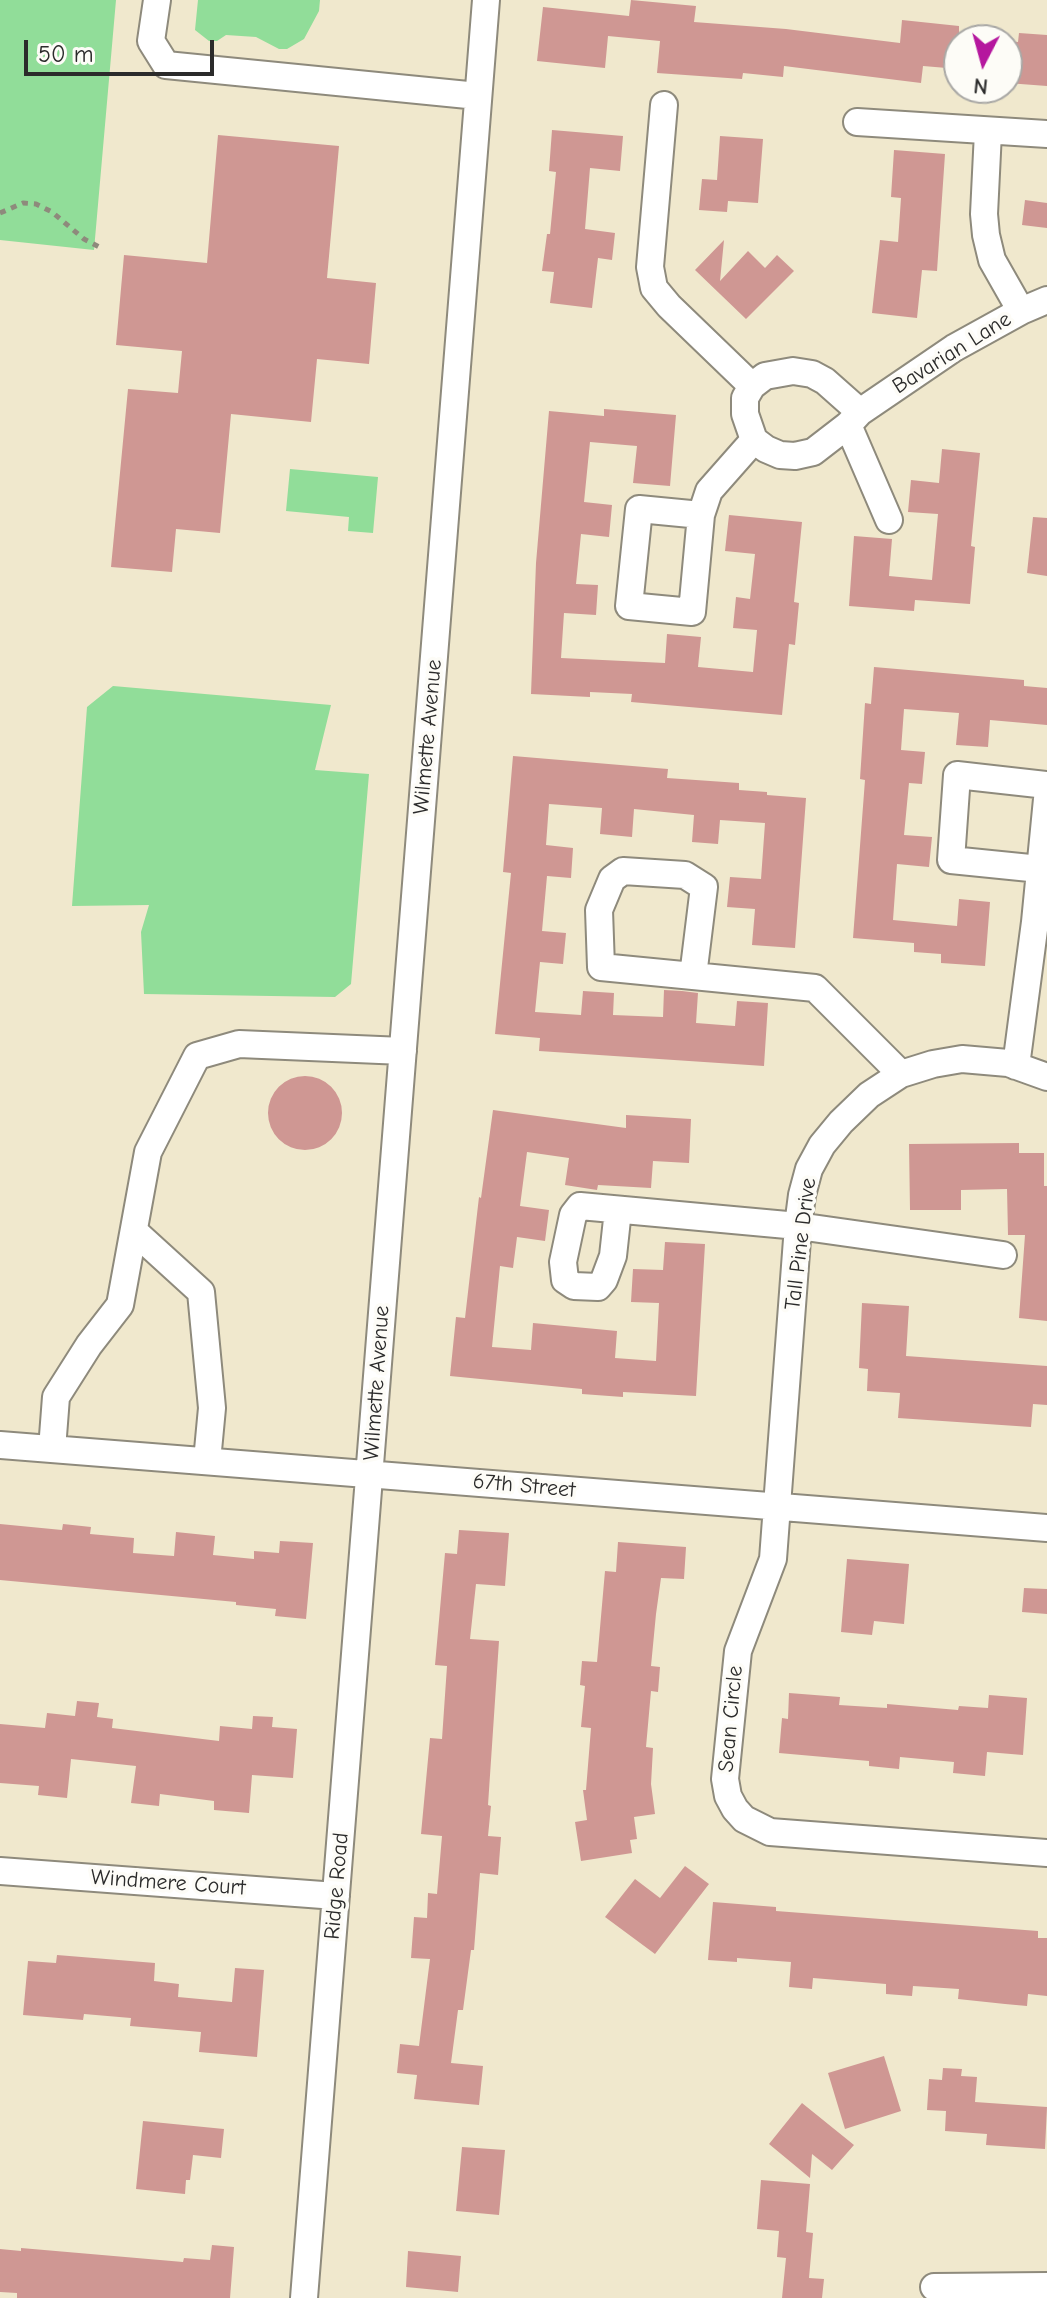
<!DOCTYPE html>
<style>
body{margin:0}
#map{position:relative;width:1047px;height:2298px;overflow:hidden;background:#f0e8cd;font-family:"Comic Neue",sans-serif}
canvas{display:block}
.north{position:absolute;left:943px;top:24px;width:80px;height:80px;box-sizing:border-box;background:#fdfcf7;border:2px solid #a9a8a5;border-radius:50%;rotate:186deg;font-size:22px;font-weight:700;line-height:32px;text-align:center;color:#2b2b2b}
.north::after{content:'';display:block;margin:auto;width:28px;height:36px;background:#b5179e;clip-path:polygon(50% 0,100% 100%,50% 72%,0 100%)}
.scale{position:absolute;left:24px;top:40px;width:190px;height:36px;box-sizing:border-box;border:4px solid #2b2b2b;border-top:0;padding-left:10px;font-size:24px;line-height:28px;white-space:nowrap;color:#2b2b2b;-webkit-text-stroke:6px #fdfcf7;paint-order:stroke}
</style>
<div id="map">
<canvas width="1047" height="2298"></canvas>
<div class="north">N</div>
<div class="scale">50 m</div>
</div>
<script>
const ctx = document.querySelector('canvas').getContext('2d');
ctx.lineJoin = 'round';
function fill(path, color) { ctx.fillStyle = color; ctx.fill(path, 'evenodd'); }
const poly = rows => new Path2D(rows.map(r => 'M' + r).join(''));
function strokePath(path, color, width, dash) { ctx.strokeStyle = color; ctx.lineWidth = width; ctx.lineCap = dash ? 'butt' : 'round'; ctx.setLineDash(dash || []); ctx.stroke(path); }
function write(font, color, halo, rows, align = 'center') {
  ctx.font = font + ' "Comic Neue",sans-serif'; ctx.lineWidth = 7; ctx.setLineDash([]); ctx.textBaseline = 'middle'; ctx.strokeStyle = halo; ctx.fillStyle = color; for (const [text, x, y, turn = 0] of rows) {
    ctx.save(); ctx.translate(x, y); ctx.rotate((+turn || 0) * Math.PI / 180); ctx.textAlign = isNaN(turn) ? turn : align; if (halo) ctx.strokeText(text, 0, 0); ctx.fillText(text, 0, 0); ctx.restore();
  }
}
fill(poly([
 [0,0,116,0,94,250,0,240],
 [198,0,320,0,319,11,304,39,287,49,279,49,256,37,226,35,217,41,209,41,195,30],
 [290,469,378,477,373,533,348,531,349,517,286,511],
 [113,686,331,705,315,770,369,774,351,984,335,997,144,994,141,932,149,905,72,906,87,707]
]), '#91dd99');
fill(poly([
 [631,0,696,6,694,22,786,29,900,43,902,20,959,26,959,69,923,66,921,83,784,66,783,77,743,73,742,79,657,73,660,41,608,36,605,68,537,61,543,7,629,16],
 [1019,33,1047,35,1047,86,1007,83,1007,41,1018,42],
 [552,130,623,136,620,171,590,168,585,229,615,233,612,260,598,258,592,308,550,303,554,272,542,271,547,234,550,234,556,172,549,171],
 [218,135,339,146,327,278,376,283,369,364,317,359,311,422,231,414,220,533,176,529,172,572,111,567,128,389,178,393,182,351,116,345,124,255,207,263],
 [720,136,763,139,758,203,728,201,727,212,699,210,702,179,717,180],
 [894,150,945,154,937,271,922,270,917,318,872,313,880,240,898,242,901,198,891,197],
 [1025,200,1047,203,1047,228,1022,225],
 [724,240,720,281,748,251,765,268,777,255,794,271,746,319,695,270],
 [604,409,676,415,670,486,633,483,637,446,590,442,584,502,612,505,609,537,581,534,576,584,598,585,596,615,564,613,561,658,665,663,667,634,701,637,698,667,753,672,757,630,733,628,736,597,750,599,755,554,725,551,729,515,802,522,794,602,799,603,795,645,789,644,782,715,631,702,632,694,590,692,590,697,531,694,536,563,549,411,604,416],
 [942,449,980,453,971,546,975,547,970,604,915,600,914,611,849,606,854,536,892,539,889,576,932,580,938,514,908,512,911,480,939,483],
 [1033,517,1047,518,1047,576,1027,573],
 [874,667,1024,680,1024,686,1047,688,1047,725,990,720,988,747,956,745,959,713,904,709,901,750,925,752,922,784,909,783,904,835,932,837,929,867,897,864,893,920,957,926,959,899,990,902,985,966,941,963,941,954,914,952,914,943,853,938,865,780,860,779,865,703,871,704],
 [513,756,668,769,667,778,739,783,739,790,767,792,767,795,806,798,795,948,752,945,755,909,727,907,730,877,761,879,765,823,720,820,718,844,692,842,694,815,634,809,632,837,600,834,602,808,549,804,546,845,573,848,571,878,547,876,542,931,566,933,563,964,540,962,535,1012,581,1015,583,991,614,993,613,1015,663,1017,664,990,682,991,698,993,696,1023,735,1026,737,1001,768,1003,764,1066,539,1051,540,1038,495,1034,511,873,503,872],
 '268 1113a37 37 0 1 1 74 0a37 37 0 1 1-74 0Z',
 [493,1110,626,1128,626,1115,691,1119,689,1163,653,1161,651,1188,598,1185,597,1190,565,1185,569,1158,527,1152,520,1206,549,1210,545,1241,517,1237,513,1268,500,1266,492,1347,531,1350,533,1323,617,1331,615,1358,656,1361,659,1303,631,1302,633,1269,663,1270,665,1242,705,1244,696,1396,623,1392,623,1397,582,1394,582,1389,450,1376,456,1317,465,1318,479,1197,481,1198],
 [1019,1143,1019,1153,1044,1153,1044,1186,1047,1186,1047,1321,1019,1318,1025,1235,1008,1235,1007,1189,961,1190,961,1210,910,1210,909,1144],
 [862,1303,909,1306,906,1356,1047,1366,1047,1405,1033,1404,1031,1427,898,1418,900,1393,867,1391,868,1369,859,1368],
 [0,1524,62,1530,63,1524,91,1527,90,1534,134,1538,133,1553,174,1556,176,1532,215,1536,213,1555,254,1559,254,1551,279,1553,280,1541,313,1543,306,1619,275,1616,276,1609,236,1605,236,1602,0,1580],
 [459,1530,509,1533,505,1586,476,1584,470,1639,499,1641,488,1805,491,1806,488,1836,501,1837,498,1875,480,1873,474,1950,471,1950,463,2010,458,2010,451,2063,483,2066,479,2105,414,2099,417,2075,397,2073,400,2044,419,2046,430,1959,411,1958,414,1917,427,1918,428,1893,437,1894,442,1836,421,1834,430,1738,442,1739,447,1666,435,1665,445,1553,457,1554],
 [618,1542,686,1547,684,1579,661,1578,656,1614,651,1666,660,1667,658,1692,651,1691,646,1747,653,1748,651,1784,655,1814,634,1817,637,1839,630,1840,632,1853,581,1861,575,1822,587,1820,583,1790,586,1790,591,1728,581,1727,585,1686,580,1685,582,1661,597,1662,605,1571,616,1572],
 [847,1559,909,1564,904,1624,874,1621,872,1635,841,1632],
 [1024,1588,1047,1589,1047,1614,1022,1612],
 [789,1693,840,1697,839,1705,887,1708,887,1704,958,1710,959,1706,988,1708,989,1695,1027,1698,1023,1755,987,1752,985,1776,953,1773,954,1762,900,1757,899,1769,869,1766,869,1761,779,1753,782,1718,788,1719],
 [77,1701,99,1703,97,1717,113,1719,112,1728,219,1741,220,1726,252,1729,253,1716,273,1717,272,1727,297,1729,293,1778,252,1775,249,1813,214,1810,214,1801,160,1794,159,1806,131,1803,136,1766,71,1759,67,1798,38,1795,39,1786,0,1783,0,1724,45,1728,47,1713,75,1716],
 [685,1866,709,1884,655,1954,605,1917,635,1879,660,1898],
 [713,1902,776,1907,776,1911,1038,1931,1038,1938,1047,1938,1047,1996,1028,1994,1027,2006,1005,2004,958,1999,959,1989,913,1986,912,1996,886,1994,886,1984,813,1978,812,1989,789,1987,791,1962,737,1958,737,1962,708,1960],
 [57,1955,155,1963,154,1981,179,1984,178,1997,232,2002,235,1968,264,1970,257,2057,199,2052,201,2032,130,2026,131,2018,84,2014,83,2020,23,2015,28,1961,56,1963],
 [884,2056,901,2111,845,2129,828,2073],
 [943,2068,962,2069,961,2076,977,2077,975,2102,1047,2107,1045,2149,986,2145,987,2134,945,2131,946,2111,927,2110,929,2079,942,2080],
 [802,2103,854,2145,832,2170,812,2154,810,2178,769,2144],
 [143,2121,224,2129,221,2158,193,2155,190,2180,186,2180,185,2194,136,2189],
 [462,2147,505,2150,499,2215,456,2211],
 [761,2180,810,2184,806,2232,813,2233,809,2278,824,2279,822,2298,782,2298,786,2258,777,2257,779,2231,757,2229],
 [212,2245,234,2247,230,2298,17,2298,17,2293,0,2292,0,2249,21,2251,21,2248,183,2262,184,2258,210,2260],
 [408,2251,461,2256,458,2292,406,2287]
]), '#cf9793');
const minor = poly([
 [157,0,151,41,166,65,478,96],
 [664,105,650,267,654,288,669,306,752,386],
 [857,122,1047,134],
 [988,132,984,214,986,235,992,260,1021,311],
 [860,412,848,425,813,452,795,456,780,455,766,449,754,440,745,414,745,398,752,386,765,376,793,371,812,374,825,381,860,412,954,348,1021,311,1047,300],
 [848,425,889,520],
 [701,515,639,509,629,606,692,612,701,515,709,491,754,440],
 [1040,869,951,860,957,775,1047,785],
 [693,976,704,887,685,875,623,871,612,879,599,910,601,967,693,976,815,988,901,1074],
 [1016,1066,1035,922,1047,799],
 [1047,1077,1008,1063,962,1059,933,1064,901,1074,869,1095,841,1122,822,1145,809,1169,802,1195,798,1226,773,1559,738,1651,725,1779,728,1796,735,1809,744,1819,770,1832,1047,1853],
 [618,1210,613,1256,604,1280,598,1287,574,1286,565,1280,563,1262,573,1215,580,1206,798,1226,1003,1255],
 [134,1231,201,1292,212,1408,207,1461],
 [0,1445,1047,1528],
 [52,1449,56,1397,89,1345,120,1305,148,1152,197,1056,239,1044,403,1051],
 [0,1871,336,1896],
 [934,2287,1047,2286],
 [304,2298,486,0]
]);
strokePath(minor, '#8e8a7c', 30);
strokePath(poly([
 [0,213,23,203,36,204,52,212,84,239,101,248]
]), '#8e8a7c', 5, [6, 6]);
strokePath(minor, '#fff', 26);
write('22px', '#2b2b2b', '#fdfcf7', [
 ["Bavarian Lane",952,353,-32],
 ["Wilmette Avenue",428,737,-85],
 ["Tall Pine Drive",801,1244,-83],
 ["Wilmette Avenue",377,1383,-86],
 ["67th Street",524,1486,5],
 ["Sean Circle",731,1719,-85],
 ["Windmere Court",168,1883,4],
 ["Ridge Road",337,1886,-85]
]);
</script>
